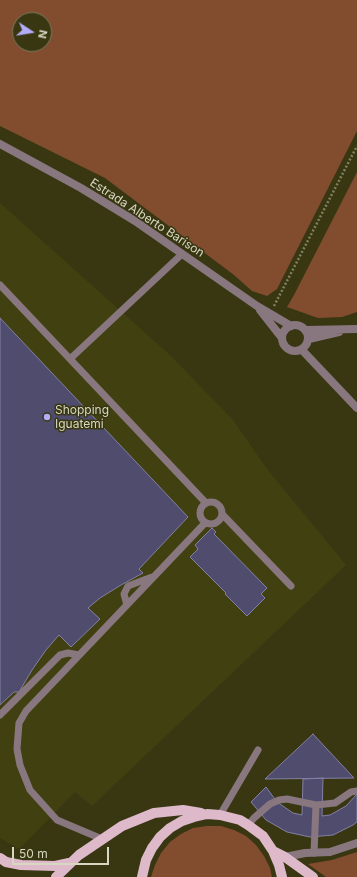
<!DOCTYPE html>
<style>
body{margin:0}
#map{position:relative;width:357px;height:877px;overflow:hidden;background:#383711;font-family:Inter,sans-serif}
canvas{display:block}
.north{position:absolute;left:12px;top:12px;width:40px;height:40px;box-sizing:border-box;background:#383711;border:1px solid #787758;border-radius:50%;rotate:102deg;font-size:11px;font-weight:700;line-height:16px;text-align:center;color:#d7d7c2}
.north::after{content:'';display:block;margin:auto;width:14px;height:18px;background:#b3adf9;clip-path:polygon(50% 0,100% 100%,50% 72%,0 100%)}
.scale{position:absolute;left:12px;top:847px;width:97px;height:18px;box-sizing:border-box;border:2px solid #d7d7c2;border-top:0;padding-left:5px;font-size:12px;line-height:14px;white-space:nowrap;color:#d7d7c2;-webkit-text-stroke:3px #383711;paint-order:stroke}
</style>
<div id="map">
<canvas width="357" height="877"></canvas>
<div class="north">N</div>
<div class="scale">50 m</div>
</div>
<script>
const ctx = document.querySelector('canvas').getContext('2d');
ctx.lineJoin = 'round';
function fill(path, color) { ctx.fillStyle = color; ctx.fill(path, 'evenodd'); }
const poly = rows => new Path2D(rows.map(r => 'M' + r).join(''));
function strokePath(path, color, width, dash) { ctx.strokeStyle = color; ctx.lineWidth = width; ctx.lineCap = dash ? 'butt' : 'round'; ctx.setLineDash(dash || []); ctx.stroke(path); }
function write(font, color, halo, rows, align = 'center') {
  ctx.font = font + ' Inter,sans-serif'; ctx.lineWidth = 3; ctx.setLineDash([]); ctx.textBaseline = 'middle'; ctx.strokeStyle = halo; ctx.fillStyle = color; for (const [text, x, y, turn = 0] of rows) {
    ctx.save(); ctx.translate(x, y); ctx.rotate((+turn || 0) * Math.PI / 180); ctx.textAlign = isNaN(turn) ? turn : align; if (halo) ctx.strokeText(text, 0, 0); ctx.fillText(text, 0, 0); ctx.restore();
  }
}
fill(poly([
 [0,203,171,356,233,420,267,469,346,565,92,806,75,792,19,849,0,838]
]), '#414011');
fill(poly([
 [0,0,357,0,357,131,277,289,267,296,252,291,234,275,105,178,0,126],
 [20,20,44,20,44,44,20,44],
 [357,172,357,312,342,317,318,318,287,307,294,295],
 [207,826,221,826,234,830,246,836,256,845,264,856,270,868,272,877,151,877,155,865,161,853,170,842,181,834,193,828],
 [357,852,357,877,326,877,308,864,332,860]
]), '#824c2f');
const building = poly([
 [0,318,188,517,139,569,143,573,121,585,100,598,88,608,100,619,71,647,59,635,46,650,32,670,19,692,14,692,0,705,0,318],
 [212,528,216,532,214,534,267,588,261,594,265,598,247,616,225,594,226,593,190,557,198,549,195,545,212,528],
 [313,734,354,778,265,779,313,734],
 [323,778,322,816,330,815,346,806,357,794,357,822,353,825,333,835,310,837,287,832,266,820,251,802,266,787,277,802,293,813,302,815,303,779,323,778]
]);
fill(building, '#4f4c6e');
strokePath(building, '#8380a5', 1);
strokePath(poly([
 [274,306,357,146]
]), '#818162', 2.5, [2, 2]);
strokePath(poly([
 [0,285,206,503],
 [70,359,182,254],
 '200 513a11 11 0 1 1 22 0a11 11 0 1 1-22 0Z',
 [222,514,291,586],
 [127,605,124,594,128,586,152,577],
 [0,715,60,655,68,653,79,655],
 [220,815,258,750],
 [248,825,254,818,270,804,279,800,287,799,316,805,335,803,351,792,357,791],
 [102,839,57,820,30,790,20,765,17,749,19,723,26,711,205,523],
 [314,853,316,805]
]), '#897780', 7);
strokePath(poly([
 [302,350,357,408],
 [285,857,305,853,330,852,357,843]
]), '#897780', 8);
strokePath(poly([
 [0,144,81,188,135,221,257,306,291,326],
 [260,310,282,338],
 '282 338a13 13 0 1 1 26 0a13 13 0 1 1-26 0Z',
 [306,330,357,329],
 [309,339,339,332]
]), '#897780', 8);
strokePath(poly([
 [273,851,285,857,313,877],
 [0,858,6,862,21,865,55,866,69,863],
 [56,877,79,855,122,826,154,813,183,810,201,813],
 [142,877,146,860,152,848,160,837,170,828,182,821,194,817,207,814,220,815,240,820,248,825,263,836,273,851,279,865,282,877]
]), '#ddb9ca', 10);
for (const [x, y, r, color] of [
 [47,417,4,"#b3adf9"]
]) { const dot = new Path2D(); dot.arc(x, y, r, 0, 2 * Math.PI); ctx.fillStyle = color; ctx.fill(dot); strokePath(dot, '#383711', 1.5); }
write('12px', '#d7d7c2', '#383711', [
 ["Estrada Alberto Barison",147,218,33]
]);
write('12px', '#d7d7c2', '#383711', [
 ["Shopping",55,410],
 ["Iguatemi",55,424]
], 'left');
</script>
